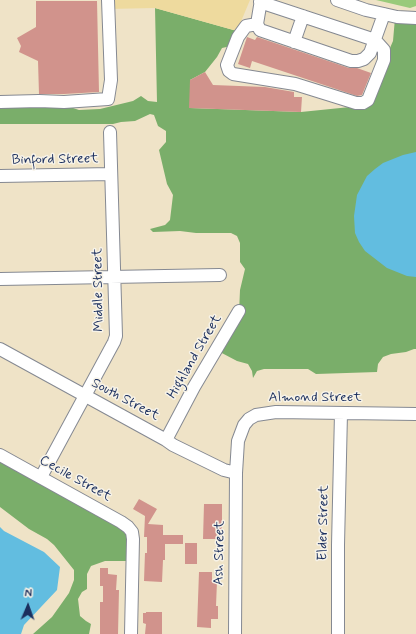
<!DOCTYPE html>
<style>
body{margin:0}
#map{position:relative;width:416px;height:634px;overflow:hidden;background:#efe3c7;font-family:Mynerve,sans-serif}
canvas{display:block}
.north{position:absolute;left:8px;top:586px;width:40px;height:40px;-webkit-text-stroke:3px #f7f3e8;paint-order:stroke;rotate:2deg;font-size:11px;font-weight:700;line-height:16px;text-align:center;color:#1b2f5e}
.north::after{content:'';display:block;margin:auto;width:14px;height:18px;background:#1b2f5e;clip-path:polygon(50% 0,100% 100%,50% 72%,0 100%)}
</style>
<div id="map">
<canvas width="416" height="634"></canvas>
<div class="north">N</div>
</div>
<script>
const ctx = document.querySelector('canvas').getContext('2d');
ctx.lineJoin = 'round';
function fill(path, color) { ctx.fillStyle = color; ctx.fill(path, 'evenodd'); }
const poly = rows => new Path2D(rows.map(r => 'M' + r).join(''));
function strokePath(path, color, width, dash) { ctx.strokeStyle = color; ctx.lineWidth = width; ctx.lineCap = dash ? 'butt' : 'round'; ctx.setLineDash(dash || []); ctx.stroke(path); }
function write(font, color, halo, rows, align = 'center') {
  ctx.font = font + ' Mynerve,sans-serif'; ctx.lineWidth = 3; ctx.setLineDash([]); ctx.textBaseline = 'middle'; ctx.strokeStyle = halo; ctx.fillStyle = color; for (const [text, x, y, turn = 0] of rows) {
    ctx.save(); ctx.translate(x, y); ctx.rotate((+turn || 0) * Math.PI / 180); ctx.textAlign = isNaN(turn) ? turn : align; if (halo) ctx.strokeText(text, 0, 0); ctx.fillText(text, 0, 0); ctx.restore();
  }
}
fill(poly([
 [376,0,416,0,416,6,410,8]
]), '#99ca7a');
fill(poly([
 [155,8,237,31,231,46,222,48,217,57,205,72,190,80,190,108,301,112,360,106,368,99,393,41,395,18,416,18,416,349,414,349,406,352,391,354,383,357,378,364,377,372,316,374,308,369,264,369,257,371,253,378,252,371,248,364,237,361,218,351,239,313,240,290,245,269,240,262,240,243,237,236,231,233,196,233,180,231,153,232,150,229,165,225,170,220,173,195,167,184,159,150,166,142,166,131,158,126,154,115,150,114,135,121,121,122,113,124,0,124,0,98,58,103,79,110,100,109,133,101,141,96,148,101,157,102],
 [0,459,131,532,131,561,105,561,91,566,87,574,87,589,82,592,78,599,80,616,86,621,91,624,89,634,33,634,52,617,69,593,74,580,74,570,54,545,47,539,29,529,0,507]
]), '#7aae6a');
fill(poly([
 [108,0,250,0,237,31,155,8,108,9]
]), '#eeda9e');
fill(poly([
 [416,152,416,277,407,276,387,268,365,251,359,242,355,233,354,216,357,195,367,176,375,169,383,163,403,155],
 [0,527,4,531,44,552,60,567,57,590,24,625,21,634,0,634]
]), '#62bde0');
fill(poly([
 [36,1,97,1,99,92,64,94,39,94,38,61,19,52,21,46,17,38,36,27],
 [247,37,255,40,257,37,349,68,357,68,371,73,362,95,357,96,252,61,250,68,238,64],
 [205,72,213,85,265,87,294,92,294,97,302,97,301,112,189,108,190,80],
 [139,499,157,509,148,524,163,525,163,535,183,535,183,544,165,544,165,560,163,560,162,582,144,581,145,553,147,553,147,537,144,537,145,516,133,509],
 [204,504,222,504,222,539,203,539],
 [185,543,197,543,197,564,185,564],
 [100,568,108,568,108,574,117,575,116,590,119,590,118,634,100,634,100,602,103,602,103,586,100,586],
 [199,572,212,572,212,581,217,581,216,606,218,606,218,619,211,619,211,628,197,627],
 [146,612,162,612,162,634,145,634,146,624,143,623,143,613,146,613]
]), '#d1938c');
const minor = poly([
 [261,0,257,24,260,30,351,61,358,61,364,59,370,53,384,14],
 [337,0,366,10,384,14,397,17,416,18],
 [257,24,246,26,238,37,227,65,229,71,233,74,295,84,356,103,363,103,368,100,384,60,384,50,375,40,260,2],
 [294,42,303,16],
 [0,102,39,101,64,102,108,99,111,80,108,0],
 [0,176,111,174],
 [0,279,220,275],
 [0,349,166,440,173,445,224,470,236,473],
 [166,440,194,387,239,311],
 [0,455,121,522,128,527,132,532,133,539,131,634],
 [41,477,114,342,116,336,110,132],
 [235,634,236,473,238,441,244,425,249,419,256,415,276,412,416,414],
 [338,634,338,545,341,413]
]);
strokePath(minor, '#858992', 14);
strokePath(minor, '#fff', 12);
write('14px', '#1b2f5e', '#f7f3e8', [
 ["Binford Street",55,160,-1],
 ["Middle Street",99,290,-91],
 ["Highland Street",195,357,-60],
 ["Almond Street",315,398],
 ["South Street",125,400,28],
 ["Cecile Street",75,479,29],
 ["Elder Street",324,523,-89],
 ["Ash Street",220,553,-89]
]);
</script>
